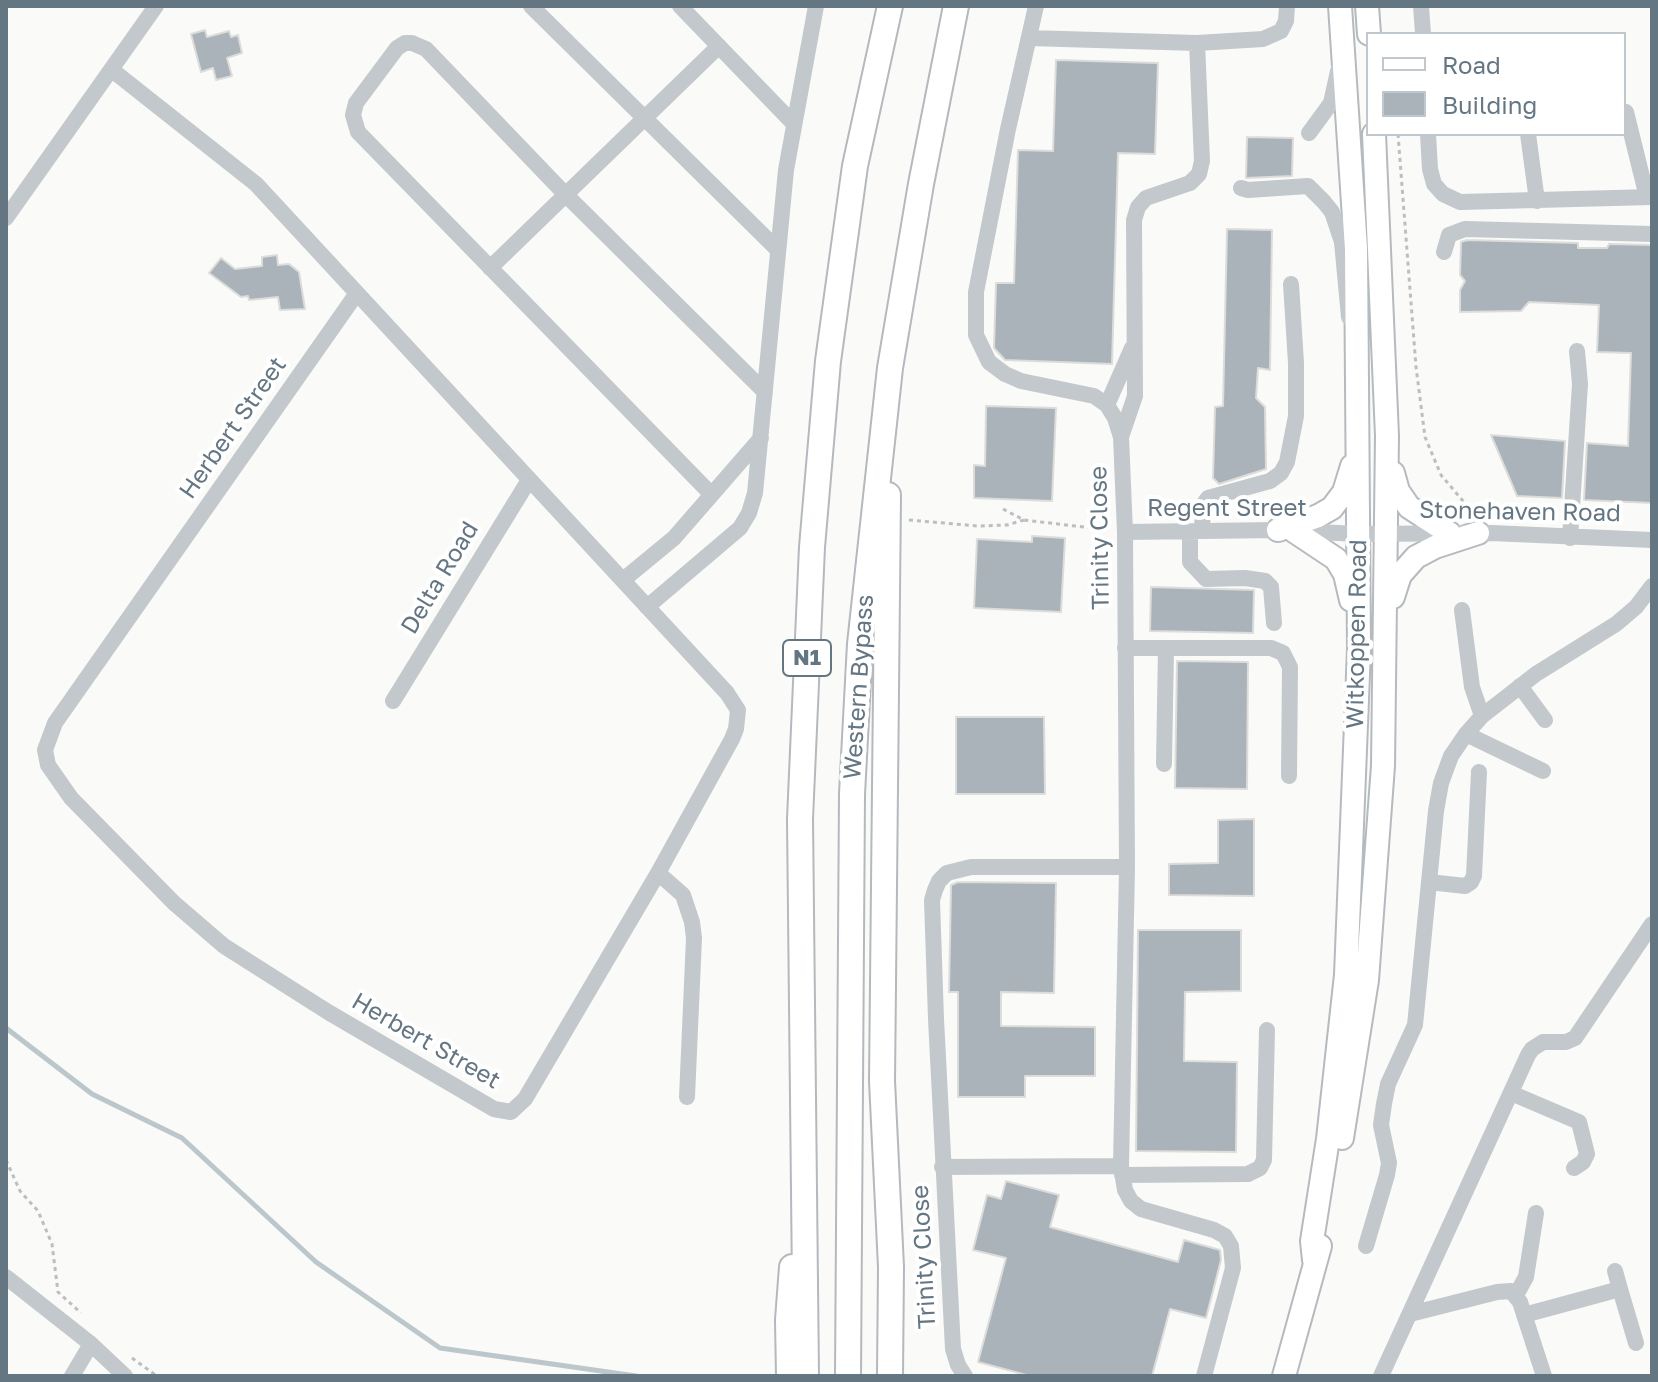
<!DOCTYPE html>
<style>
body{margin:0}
#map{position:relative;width:1658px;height:1382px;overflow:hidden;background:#fafaf8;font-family:"Golos Text",sans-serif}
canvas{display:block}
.frame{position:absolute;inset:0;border:8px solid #657683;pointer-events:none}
.legend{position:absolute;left:1366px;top:32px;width:260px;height:104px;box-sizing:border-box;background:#fff;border:2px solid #c1c8cd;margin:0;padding:10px 14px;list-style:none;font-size:24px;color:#657683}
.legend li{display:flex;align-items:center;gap:16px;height:40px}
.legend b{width:40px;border:2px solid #c1c8cd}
</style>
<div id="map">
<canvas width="1658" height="1382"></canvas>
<div class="frame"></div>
<ul class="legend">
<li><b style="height:10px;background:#fff"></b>Road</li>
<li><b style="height:22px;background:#aab3b9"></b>Building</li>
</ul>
</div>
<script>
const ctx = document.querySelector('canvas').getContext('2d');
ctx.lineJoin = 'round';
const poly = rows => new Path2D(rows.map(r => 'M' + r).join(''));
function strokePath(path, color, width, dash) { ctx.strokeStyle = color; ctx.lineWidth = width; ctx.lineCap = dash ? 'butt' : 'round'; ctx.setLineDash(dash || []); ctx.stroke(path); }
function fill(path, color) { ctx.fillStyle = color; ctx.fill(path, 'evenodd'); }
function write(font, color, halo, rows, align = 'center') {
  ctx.font = font + ' "Golos Text",sans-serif'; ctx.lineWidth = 8; ctx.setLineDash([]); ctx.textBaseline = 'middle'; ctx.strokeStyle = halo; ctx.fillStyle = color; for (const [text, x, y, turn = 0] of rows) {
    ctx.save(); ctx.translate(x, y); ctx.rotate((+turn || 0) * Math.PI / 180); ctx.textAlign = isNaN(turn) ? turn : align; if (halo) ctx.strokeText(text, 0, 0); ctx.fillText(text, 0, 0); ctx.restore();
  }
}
strokePath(poly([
 [6,1028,92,1094,182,1138,316,1262,440,1348,636,1376]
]), '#bbc7cb', 5);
const building = poly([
 [205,30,207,37,229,31,231,37,238,35,242,53,227,58,232,76,216,80,213,68,201,72,191,34,205,30],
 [1056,60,1158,63,1155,154,1118,153,1112,364,1005,360,994,348,996,283,1014,283,1018,150,1053,151,1056,60],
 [1247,137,1293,138,1292,176,1246,178,1247,137],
 [1227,229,1272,230,1270,370,1258,368,1256,398,1265,407,1266,469,1219,484,1213,478,1215,407,1223,406,1227,229],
 [1467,240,1578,243,1578,248,1607,248,1609,244,1652,245,1652,503,1584,500,1587,443,1628,446,1631,353,1597,352,1599,305,1529,302,1521,311,1460,312,1460,290,1465,281,1460,275,1461,242,1467,240],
 [277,255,278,265,289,264,299,272,305,309,280,310,278,297,249,300,248,296,241,297,209,273,221,258,235,269,262,266,262,257,277,255],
 [986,406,1056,408,1052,501,974,498,974,465,985,466,986,406],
 [1491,435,1565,441,1562,498,1517,496,1491,435],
 [1032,536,1065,538,1061,612,974,608,977,539,1032,542,1032,536],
 [1151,587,1254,590,1253,633,1150,631,1151,587],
 [1177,661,1248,662,1247,789,1175,788,1177,661],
 [956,717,1044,717,1045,794,956,794,956,717],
 [1254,819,1254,896,1169,895,1169,864,1218,863,1218,820,1254,819],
 [958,882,1056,883,1054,993,1001,992,1001,1026,1095,1027,1095,1076,1025,1076,1025,1097,958,1097,958,992,949,992,951,885,958,882],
 [1138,930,1241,930,1241,991,1185,992,1184,1061,1237,1062,1236,1152,1136,1151,1138,930],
 [1006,1181,1059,1195,1050,1227,1178,1262,1184,1240,1220,1250,1221,1260,1206,1318,1170,1309,1152,1376,1030,1376,978,1362,1006,1258,973,1250,987,1195,1001,1199,1006,1181]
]);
fill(building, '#aab3b9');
strokePath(building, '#dcdcda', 2);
const major = poly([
 [1367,6,1369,34],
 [1393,473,1398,491,1409,507,1449,533],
 [1278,530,1318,516,1332,508,1344,492,1352,466],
 [1294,531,1336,559,1345,574,1351,600],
 [1393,597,1400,575,1416,557,1435,547,1478,533],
 [1342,1138,1367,980,1383,766,1387,436,1374,134],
 [1314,1260,1312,1241,1328,1139,1346,975,1359,649,1356,249,1340,6],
 [1284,1376,1320,1246]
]);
const highway = poly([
 [888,495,882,1081,891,1267,890,1376],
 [789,1376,788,1320,792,1267],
 [806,1376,800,819,812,547,828,361,855,166,890,6],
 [848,1376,852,794,860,644,890,368,921,184,956,6]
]);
strokePath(major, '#b5babe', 26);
strokePath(highway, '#b4b9bd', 28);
strokePath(poly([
 [1398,134,1416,367,1425,437,1441,475,1474,514],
 [1003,509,1024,520,1109,530],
 [909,520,978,526,1007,525,1024,520],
 [6,1160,20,1191,38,1211,52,1244,58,1292,81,1313],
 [132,1358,157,1376]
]), '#bbbfc2', 3, [4, 4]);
strokePath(poly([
 [531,6,777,249],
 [680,6,793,123],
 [1036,6,1008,129,976,292,976,335,989,362,1005,374,1021,381,1094,396,1107,405,1115,418,1121,437,1125,532,1127,867,1121,1166,1125,1190,1131,1201,1141,1209,1214,1230,1225,1236,1231,1246,1233,1268,1204,1376],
 [1421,6,1423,34],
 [1029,38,1197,43,1263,39,1281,31,1286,21,1287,6],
 [112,70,256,184,727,693,738,710,736,729,732,739,658,873,525,1099,511,1112,494,1109,328,1012,224,946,174,903,71,798,48,765,45,750,55,723,357,293],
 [1626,112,1647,197],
 [1309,133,1331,103,1338,71],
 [1428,134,1430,169,1434,184,1443,194,1460,202,1652,197],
 [1528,134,1537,201],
 [1241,188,1248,190,1308,186,1324,202,1332,212,1342,242,1349,317],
 [6,218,156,6],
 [1444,252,1449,235,1465,229,1652,234],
 [490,268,719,46],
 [1107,405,1132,348],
 [1121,437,1135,396,1134,220,1138,207,1146,198,1190,183,1199,174,1202,161,1197,43],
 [711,494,358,132,353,115,356,103,397,48,405,43,412,43,426,49,565,194,765,392],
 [1190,531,1190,562,1206,579,1245,578,1265,581,1271,587,1274,623],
 [1202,531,1203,505,1208,498,1270,481,1281,473,1287,462,1296,416,1296,363,1291,284],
 [1125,532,1278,530,1358,534,1491,533,1652,540],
 [1570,538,1580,384,1577,351],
 [623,580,674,538,761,438],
 [647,607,740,528,749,513,755,493,786,170,816,6],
 [1462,610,1472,687,1482,716],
 [1125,648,1271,648,1283,653,1290,667,1289,776],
 [1520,686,1545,720],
 [393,701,529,480],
 [1466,734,1543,771],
 [1164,764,1166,648],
 [658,873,683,895,692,922,694,938,687,1097],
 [1429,882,1465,886,1471,882,1474,876,1479,772],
 [1511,1093,1579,1122,1587,1154,1583,1162,1574,1168],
 [942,1167,1121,1166],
 [1122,1175,1248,1174,1260,1168,1264,1160,1267,1030],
 [1366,1246,1387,1175,1389,1163,1381,1125,1384,1104,1388,1084,1415,1025,1436,811,1441,783,1451,756,1466,734,1482,716,1536,674,1616,624,1636,607,1652,586],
 [6,1277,91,1344,125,1376],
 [1620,1289,1636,1343],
 [1516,1295,1526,1277,1536,1213],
 [1410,1314,1497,1292,1511,1291,1520,1302,1544,1376],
 [1524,1315,1620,1289,1615,1271],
 [72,1376,91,1344],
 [965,1376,958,1365,953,1349,936,1019,932,900,935,890,939,881,947,873,971,867,1127,867],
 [1381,1376,1528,1055,1532,1049,1543,1042,1566,1042,1575,1038,1652,924]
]), '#c3c8cc', 16);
strokePath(major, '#fff', 22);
strokePath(highway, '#fff', 24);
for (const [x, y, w] of [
 [807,658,48]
]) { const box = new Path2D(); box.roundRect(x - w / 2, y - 18, w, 36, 6); ctx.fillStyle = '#fff'; ctx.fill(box); strokePath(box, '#657683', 2); }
write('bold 22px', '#657683', null, [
 ["N1",807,658]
]);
write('24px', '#657683', '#fff', [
 ["Herbert Street",233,428,-55],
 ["Regent Street",1227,508],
 ["Stonehaven Road",1520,512,1],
 ["Trinity Close",1100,538,-91],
 ["Delta Road",440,578,-59],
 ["Witkoppen Road",1357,634,-89],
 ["Western Bypass",859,687,-86],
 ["Herbert Street",426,1041,30],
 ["Trinity Close",924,1257,-93]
]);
</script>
